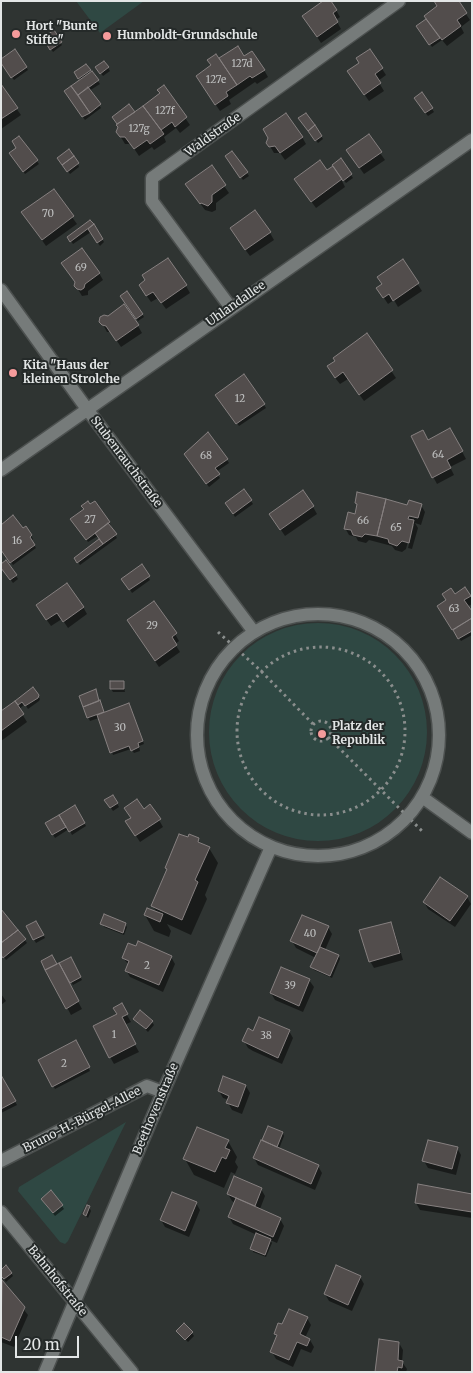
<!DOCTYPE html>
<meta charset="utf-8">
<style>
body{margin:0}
#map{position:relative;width:473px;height:1373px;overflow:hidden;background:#2f3432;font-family:Merriweather,serif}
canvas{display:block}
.frame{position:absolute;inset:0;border:2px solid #e3e6e6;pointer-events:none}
.scale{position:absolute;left:15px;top:1336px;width:64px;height:22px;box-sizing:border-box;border:2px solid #e3e6e6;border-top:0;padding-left:6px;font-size:15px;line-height:18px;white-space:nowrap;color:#e3e6e6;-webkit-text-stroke:4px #252a29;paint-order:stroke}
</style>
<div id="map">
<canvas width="473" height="1373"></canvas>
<div class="frame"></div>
<div class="scale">20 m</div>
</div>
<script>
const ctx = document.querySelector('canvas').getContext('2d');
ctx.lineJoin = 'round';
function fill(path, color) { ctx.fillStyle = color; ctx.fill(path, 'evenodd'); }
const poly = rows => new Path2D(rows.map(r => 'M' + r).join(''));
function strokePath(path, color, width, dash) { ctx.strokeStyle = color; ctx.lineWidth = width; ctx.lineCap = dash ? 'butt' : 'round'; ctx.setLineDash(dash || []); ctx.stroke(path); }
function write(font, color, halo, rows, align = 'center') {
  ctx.font = font + ' Merriweather,serif'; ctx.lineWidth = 4; ctx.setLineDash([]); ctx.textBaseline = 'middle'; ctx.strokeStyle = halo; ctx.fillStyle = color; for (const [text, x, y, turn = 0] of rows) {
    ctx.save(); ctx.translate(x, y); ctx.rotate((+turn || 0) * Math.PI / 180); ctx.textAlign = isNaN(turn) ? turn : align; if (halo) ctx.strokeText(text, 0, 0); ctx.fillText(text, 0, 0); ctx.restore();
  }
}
fill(poly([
 [76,1,144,1,100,33],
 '209 732a109 109 0 1 1 218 0a109 109 0 1 1-218 0Z',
 [126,1122,68,1241,65,1244,60,1242,18,1191,19,1187]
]), '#2f4843');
fill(poly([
 [457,1,470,20,461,27,464,33,447,46,442,40,432,47,417,26],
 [336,10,340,17,336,20,341,29,321,43,308,23],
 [53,32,62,45,53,52,44,39],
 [237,48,244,58,264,70,268,77,257,84,255,82,229,100,231,104,220,111,201,83,218,60],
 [370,50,386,75,378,81,384,91,369,101,353,78],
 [104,62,110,71,103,76,97,68],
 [3,64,26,67,28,70,14,80],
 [86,66,100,84,89,91,101,108,85,120,65,91,81,81,76,73],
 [1,87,21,115,1,129],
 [164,87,190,125,180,133,176,128,164,137,166,142,154,150,152,147,139,156,131,144,125,144,122,139,117,132,119,125,114,117,134,113,161,94],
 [422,94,434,112,428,116,417,102],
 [302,121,321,136,323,139,318,143],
 [368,136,385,160,364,174,352,157],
 [302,137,306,144,285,160,280,153,274,153,268,143],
 [19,138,39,164,25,174,13,157,18,148],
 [232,152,249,176,243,180,228,160],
 [340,160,353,178,346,183,342,178,341,179,345,187,316,208,300,186,326,172],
 [60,161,78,164,79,167,70,174],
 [211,167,229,193,216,203,216,210,212,212,205,210,191,191],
 [53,191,77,224,46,246,27,219],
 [90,221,104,242,100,246,91,232,73,244,68,237],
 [270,233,274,240,250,256,235,236],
 [403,261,422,291,398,307,394,300,388,304,382,295,383,285],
 [99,273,103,280,88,291,88,295,82,296,76,286],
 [186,286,190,293,166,309,158,298,151,302,144,292],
 [123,300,142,314,144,317,138,321],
 [101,321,138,326,142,333,121,347,111,332,107,332],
 [367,335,396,378,364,401,348,379,340,384,332,374],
 [219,398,264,405,266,408,239,426],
 [450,429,466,459,450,467,454,475,437,484,412,437,428,441],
 [187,457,227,460,229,463,216,472,220,478,209,487],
 [244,491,253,504,235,517,227,504],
 [356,503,408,506,421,505,425,512,421,525,415,523,418,528,412,549,408,548,414,525,412,525,406,549,402,552,395,550,392,546,369,540,366,543,358,541,356,537,349,535,345,528,356,515,358,506],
 [313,507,317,514,285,536,275,521],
 [74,522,109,522,111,526,110,527,117,538,80,565,75,558,100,540,98,536,88,542],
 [26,528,33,539,31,541,36,548,13,565,1,549],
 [6,562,18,579,13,583,1,567],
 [141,566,150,580,132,593,123,579],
 [465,588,472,599,472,604,467,607,472,614,472,635,461,641,442,614,455,596],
 [83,607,87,614,68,628,62,619,51,626,41,612],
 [132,627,175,634,179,641,175,644,180,652,159,667],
 [123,682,125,692,113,692,111,689],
 [33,689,40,699,39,701,28,709,25,704,19,709,27,722,1,741,1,712],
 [95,691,104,713,130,707,144,744,139,746,140,751,134,753,131,749,113,755,99,718,90,721,88,717],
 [113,796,119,807,113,811,106,801],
 [74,807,86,826,72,835,69,829,55,838,47,824],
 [144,811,159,820,163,827,140,842,131,828],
 [198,839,201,844,209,848,218,863,205,895,207,899,191,935,167,924,171,931,169,937,154,931,145,915,157,913,153,906,168,870,166,868],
 [467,897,471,904,455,927,428,909,424,902],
 [1,911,27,943,6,960,1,954],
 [36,922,45,938,36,943,27,927],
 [102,923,125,924,127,927,124,935,104,927],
 [391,923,394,930,403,960,374,968,370,961],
 [328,927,332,934,325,950,339,956,340,959,332,978,314,970,312,967,316,958,296,948,292,941],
 [171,957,175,964,163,992,130,977,126,970,129,965,123,958],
 [70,959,82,980,73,985,64,970,61,970,82,1009,71,1015,47,969],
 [309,980,314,987,303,1012,275,1000,271,993],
 [1,994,6,1001,1,1005],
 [121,1005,131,1022,124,1025,139,1052,114,1064,110,1057],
 [135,1019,152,1022,154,1025,148,1032],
 [289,1031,293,1038,282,1064,253,1051,248,1048,244,1041,253,1032],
 [75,1042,90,1071,55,1089,40,1061],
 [1,1078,17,1105,1,1113],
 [224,1078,246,1086,250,1093,242,1114,232,1110,228,1103,229,1100,223,1098,219,1091],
 [269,1127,283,1133,284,1136,279,1149,318,1166,322,1173,315,1190,258,1165,254,1158],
 [228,1141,237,1157,235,1162,238,1167,235,1174,231,1172,224,1188,194,1175,185,1159],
 [457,1148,461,1155,456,1175,428,1168,424,1161],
 [419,1186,472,1195,472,1218,420,1210,416,1203],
 [261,1189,265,1196,260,1209,280,1219,284,1226,277,1243,270,1240,272,1243,266,1257,253,1252,252,1249,257,1235,233,1224,229,1217,236,1203,232,1201,228,1194],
 [44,1202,62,1206,64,1209,55,1216],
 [196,1203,200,1210,189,1237,165,1227,161,1220],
 [89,1207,91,1211,88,1218,84,1214],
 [11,1273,13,1276,6,1282,1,1275],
 [360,1277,364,1284,352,1311,329,1301,325,1294],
 [3,1283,28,1315,14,1347,1,1342,1,1286],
 [307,1318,311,1325,305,1338,310,1340,314,1347,311,1353,301,1349,293,1367,276,1359,272,1352,278,1338,275,1334,283,1326],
 [192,1333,194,1336,188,1342,180,1334],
 [399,1343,403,1350,402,1362,407,1369,406,1372,377,1372]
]), '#0007');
const building = poly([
 [323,1,331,1,337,10,333,13,338,22,317,37,302,16,323,1],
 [434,1,459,1,467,13,457,20,461,26,442,40,424,16,437,6,434,1],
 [426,19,440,38,429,45,416,26,426,19],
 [54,30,62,42,50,50,43,38,54,30],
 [238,46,244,56,252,51,265,70,252,78,250,76,237,85,219,58,238,46],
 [15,49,27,67,11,78,1,63,1,59,15,49],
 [370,49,383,68,375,74,381,83,364,95,347,71,359,63,356,58,370,49],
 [216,54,237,85,226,92,228,96,215,105,196,76,211,65,207,60,216,54],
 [104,61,109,67,100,74,95,67,104,61],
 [86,64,91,70,78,79,74,72,86,64],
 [92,71,99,80,78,95,71,86,92,71],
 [1,84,18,108,1,119,1,84],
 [164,85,187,117,175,127,172,122,161,130,143,106,160,93,157,90,164,85],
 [71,86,90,113,82,117,64,91,71,86],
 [88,87,101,104,90,113,78,95,88,87],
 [422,92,433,108,425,113,414,98,422,92],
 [129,104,135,112,117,124,112,117,129,104],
 [143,106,164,134,150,144,147,140,134,149,125,137,120,137,116,132,118,127,116,125,143,106],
 [286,113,303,137,280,153,275,146,269,147,266,143,268,138,263,129,286,113],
 [306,113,315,125,308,131,298,118,306,113],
 [315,125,322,136,315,141,308,131,315,125],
 [369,134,382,152,359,168,346,150,369,134],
 [19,136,38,160,23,172,9,153,16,148,12,141,19,136],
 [69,149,74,156,62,165,57,158,69,149],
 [232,151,248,172,240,178,225,156,232,151],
 [74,156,79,163,67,172,62,165,74,156],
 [341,158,352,174,343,181,332,165,341,158],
 [320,160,327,170,333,166,342,179,311,202,294,179,320,160],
 [212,165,226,185,212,195,212,202,208,206,201,203,200,204,185,184,212,165],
 [54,189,74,216,42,240,21,212,54,189],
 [255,210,271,232,245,250,230,228,255,210],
 [90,220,94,224,70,242,67,237,90,220],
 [94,224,103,239,97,243,88,229,94,224],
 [82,248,100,273,85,284,84,288,81,290,77,289,74,286,75,282,61,263,82,248],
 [168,258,187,285,161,303,153,292,146,296,139,285,145,280,142,275,168,258],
 [403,259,419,283,393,301,389,294,383,298,376,288,382,284,377,277,403,259],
 [127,291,143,314,136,319,120,296,127,291],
 [124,304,139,325,116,341,106,326,102,325,99,322,100,317,104,315,108,316,124,304],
 [367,333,393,370,359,395,343,372,335,378,327,366,335,361,333,358,367,333],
 [244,374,265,404,236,424,215,395,244,374],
 [450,428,463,451,447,460,451,468,432,478,411,436,423,430,428,440,450,428],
 [208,432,228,459,215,468,220,474,206,484,184,454,208,432],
 [244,489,252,500,233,514,225,503,244,489],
 [303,490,314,506,280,530,269,514,303,490],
 [357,492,386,499,377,536,365,534,362,537,353,535,351,530,344,529,348,512,355,514,357,504,355,503,357,492],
 [386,499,407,505,409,500,422,504,418,518,409,516,408,519,414,520,409,543,402,541,397,546,389,543,388,539,377,536,386,499],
 [88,501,90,504,95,501,110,522,86,540,70,519,84,509,81,506,88,501],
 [13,515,23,528,26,526,32,535,30,537,35,545,10,563,1,550,1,525,13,515],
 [108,523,117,534,103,544,95,533,108,523],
 [99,539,103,544,77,563,74,558,99,539],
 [6,560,17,575,10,580,1,568,1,564,6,560],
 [142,564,150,576,129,590,121,579,142,564],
 [67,583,84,607,63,622,57,613,46,620,36,605,67,583],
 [465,587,471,596,464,600,472,611,472,618,452,630,437,606,446,600,442,594,451,588,455,594,465,587],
 [154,601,177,633,172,637,177,645,155,661,127,620,154,601],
 [472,618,472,631,458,639,453,630,472,618],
 [110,681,124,681,124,689,110,689,110,681],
 [33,687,39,695,38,698,25,706,22,702,18,705,15,701,33,687],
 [96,689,99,701,83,707,79,696,96,689],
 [100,700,104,712,87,718,83,707,100,700],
 [15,701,24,714,1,731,1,711,15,701],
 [129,703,143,741,138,743,139,747,131,751,129,746,110,753,97,715,129,703],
 [113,795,118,803,110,808,104,800,113,795],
 [137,799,144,809,150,804,161,819,135,836,125,821,131,818,124,808,137,799],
 [75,805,85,823,69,832,59,815,75,805],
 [59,815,66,827,52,835,45,823,59,815],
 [179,834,188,837,189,834,199,838,198,842,210,847,195,880,198,882,182,920,151,906,167,869,165,868,179,834],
 [440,877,468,896,450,921,423,902,440,877],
 [147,908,163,914,160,922,144,915,147,908],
 [1,909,18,930,1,943,1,909],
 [104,914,126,923,123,933,100,924,104,914],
 [302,915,329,926,317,953,290,941,302,915],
 [36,921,44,935,33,940,26,926,36,921],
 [391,922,400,953,369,962,359,930,391,922],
 [18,930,26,939,3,958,1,955,1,943,18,930],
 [138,941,172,956,159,985,125,971,129,961,122,958,128,943,136,946,138,941],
 [320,947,339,955,330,976,310,967,320,947],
 [52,955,57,964,45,970,41,961,52,955],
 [71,957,81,977,70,983,59,963,71,957],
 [59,963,79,1001,66,1009,45,970,59,963],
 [281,967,310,979,299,1006,270,993,281,967],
 [122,1003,128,1014,122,1017,136,1044,109,1058,93,1026,117,1014,113,1008,122,1003],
 [140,1010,153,1021,146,1029,133,1019,140,1010],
 [259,1017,290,1030,278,1058,242,1041,248,1028,253,1031,259,1017],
 [76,1040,90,1067,52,1087,38,1060,76,1040],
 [1,1075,16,1101,1,1109,1,1075],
 [223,1076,246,1085,238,1107,226,1103,229,1096,218,1091,223,1076],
 [268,1126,283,1132,277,1147,262,1140,268,1126],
 [197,1127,229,1140,225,1148,230,1150,226,1159,222,1157,215,1172,183,1159,197,1127],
 [261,1140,319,1165,311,1184,253,1158,261,1140],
 [428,1140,458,1147,452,1169,422,1161,428,1140],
 [234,1176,262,1188,255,1206,227,1194,234,1176],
 [418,1184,472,1194,472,1212,415,1203,418,1184],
 [51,1190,63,1205,53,1213,41,1199,51,1190],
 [172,1192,197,1202,185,1231,160,1220,172,1192],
 [236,1198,281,1218,273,1237,228,1217,236,1198],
 [87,1205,90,1206,86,1216,83,1214,87,1205],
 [256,1233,271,1239,265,1255,250,1249,256,1233],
 [6,1265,12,1273,4,1279,1,1276,1,1270,6,1265],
 [336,1265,361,1276,348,1305,324,1294,336,1265],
 [2,1280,25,1307,10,1341,1,1337,2,1280],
 [289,1309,308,1317,300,1334,310,1339,307,1346,297,1342,289,1360,270,1352,277,1335,274,1334,278,1323,282,1324,289,1309],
 [184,1323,193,1332,185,1340,176,1331,184,1323],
 [379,1339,399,1342,398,1360,403,1361,402,1368,398,1367,397,1372,375,1372,379,1339]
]);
fill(building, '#524d4c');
strokePath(building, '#868080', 1);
const minor = poly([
 [1,290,87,409,254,632],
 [231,308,152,201,152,178,399,1],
 [1,470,472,140],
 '197 735a121 121 0 1 1 242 0a121 121 0 1 1-242 0Z',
 [422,797,472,833],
 [1,1161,147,1086,163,1092],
 [1,1212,132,1372],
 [45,1372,163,1092,271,847]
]);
strokePath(minor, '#4c504f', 15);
strokePath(poly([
 [218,632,261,671,313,724],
 '237 731a84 84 0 1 1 168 0a84 84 0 1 1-168 0Z',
 '311 731a10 10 0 1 1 20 0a10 10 0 1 1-20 0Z',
 [328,737,423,832]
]), '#8a8e8d', 3, [2.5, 4]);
strokePath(minor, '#767b7a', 12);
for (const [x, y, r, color] of [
 [16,34,5,"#f59b9b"],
 [107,36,5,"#f59b9b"],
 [13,373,5,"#f59b9b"],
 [322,734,5,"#f59b9b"]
]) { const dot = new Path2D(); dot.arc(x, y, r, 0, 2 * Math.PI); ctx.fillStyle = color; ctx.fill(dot); strokePath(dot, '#252a29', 2); }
write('10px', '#bfc0c0', null, [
 ["127d",242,64],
 ["127e",216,80],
 ["127f",165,111],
 ["127g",139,129],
 ["70",48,214],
 ["69",81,268],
 ["12",240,399],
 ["64",438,455],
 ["68",206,456],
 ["27",90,520],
 ["66",363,521],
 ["65",396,528],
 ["16",17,541],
 ["63",454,609],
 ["29",152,626],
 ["30",120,728],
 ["40",310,934],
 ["2",147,966],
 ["39",290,986],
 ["1",114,1035],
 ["38",266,1036],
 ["2",64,1064]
]);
write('bold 12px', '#e3e6e6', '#252a29', [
 ["Hort \"Bunte",26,27],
 ["Stifte\"",26,41],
 ["Humboldt-Grundschule",117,36],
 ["Kita \"Haus der",23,366],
 ["kleinen Strolche",23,380],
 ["Platz der",332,727],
 ["Republik",332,741]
], 'left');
write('12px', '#e3e6e6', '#252a29', [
 ["Waldstraße",213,135,-36],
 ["Uhlandallee",236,304,-35],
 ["Stubenrauchstraße",126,462,53],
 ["Beethovenstraße",156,1109,-67],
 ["Bruno-H.-Bürgel-Allee",82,1120,-27],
 ["Bahnhofstraße",57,1281,51]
]);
</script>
